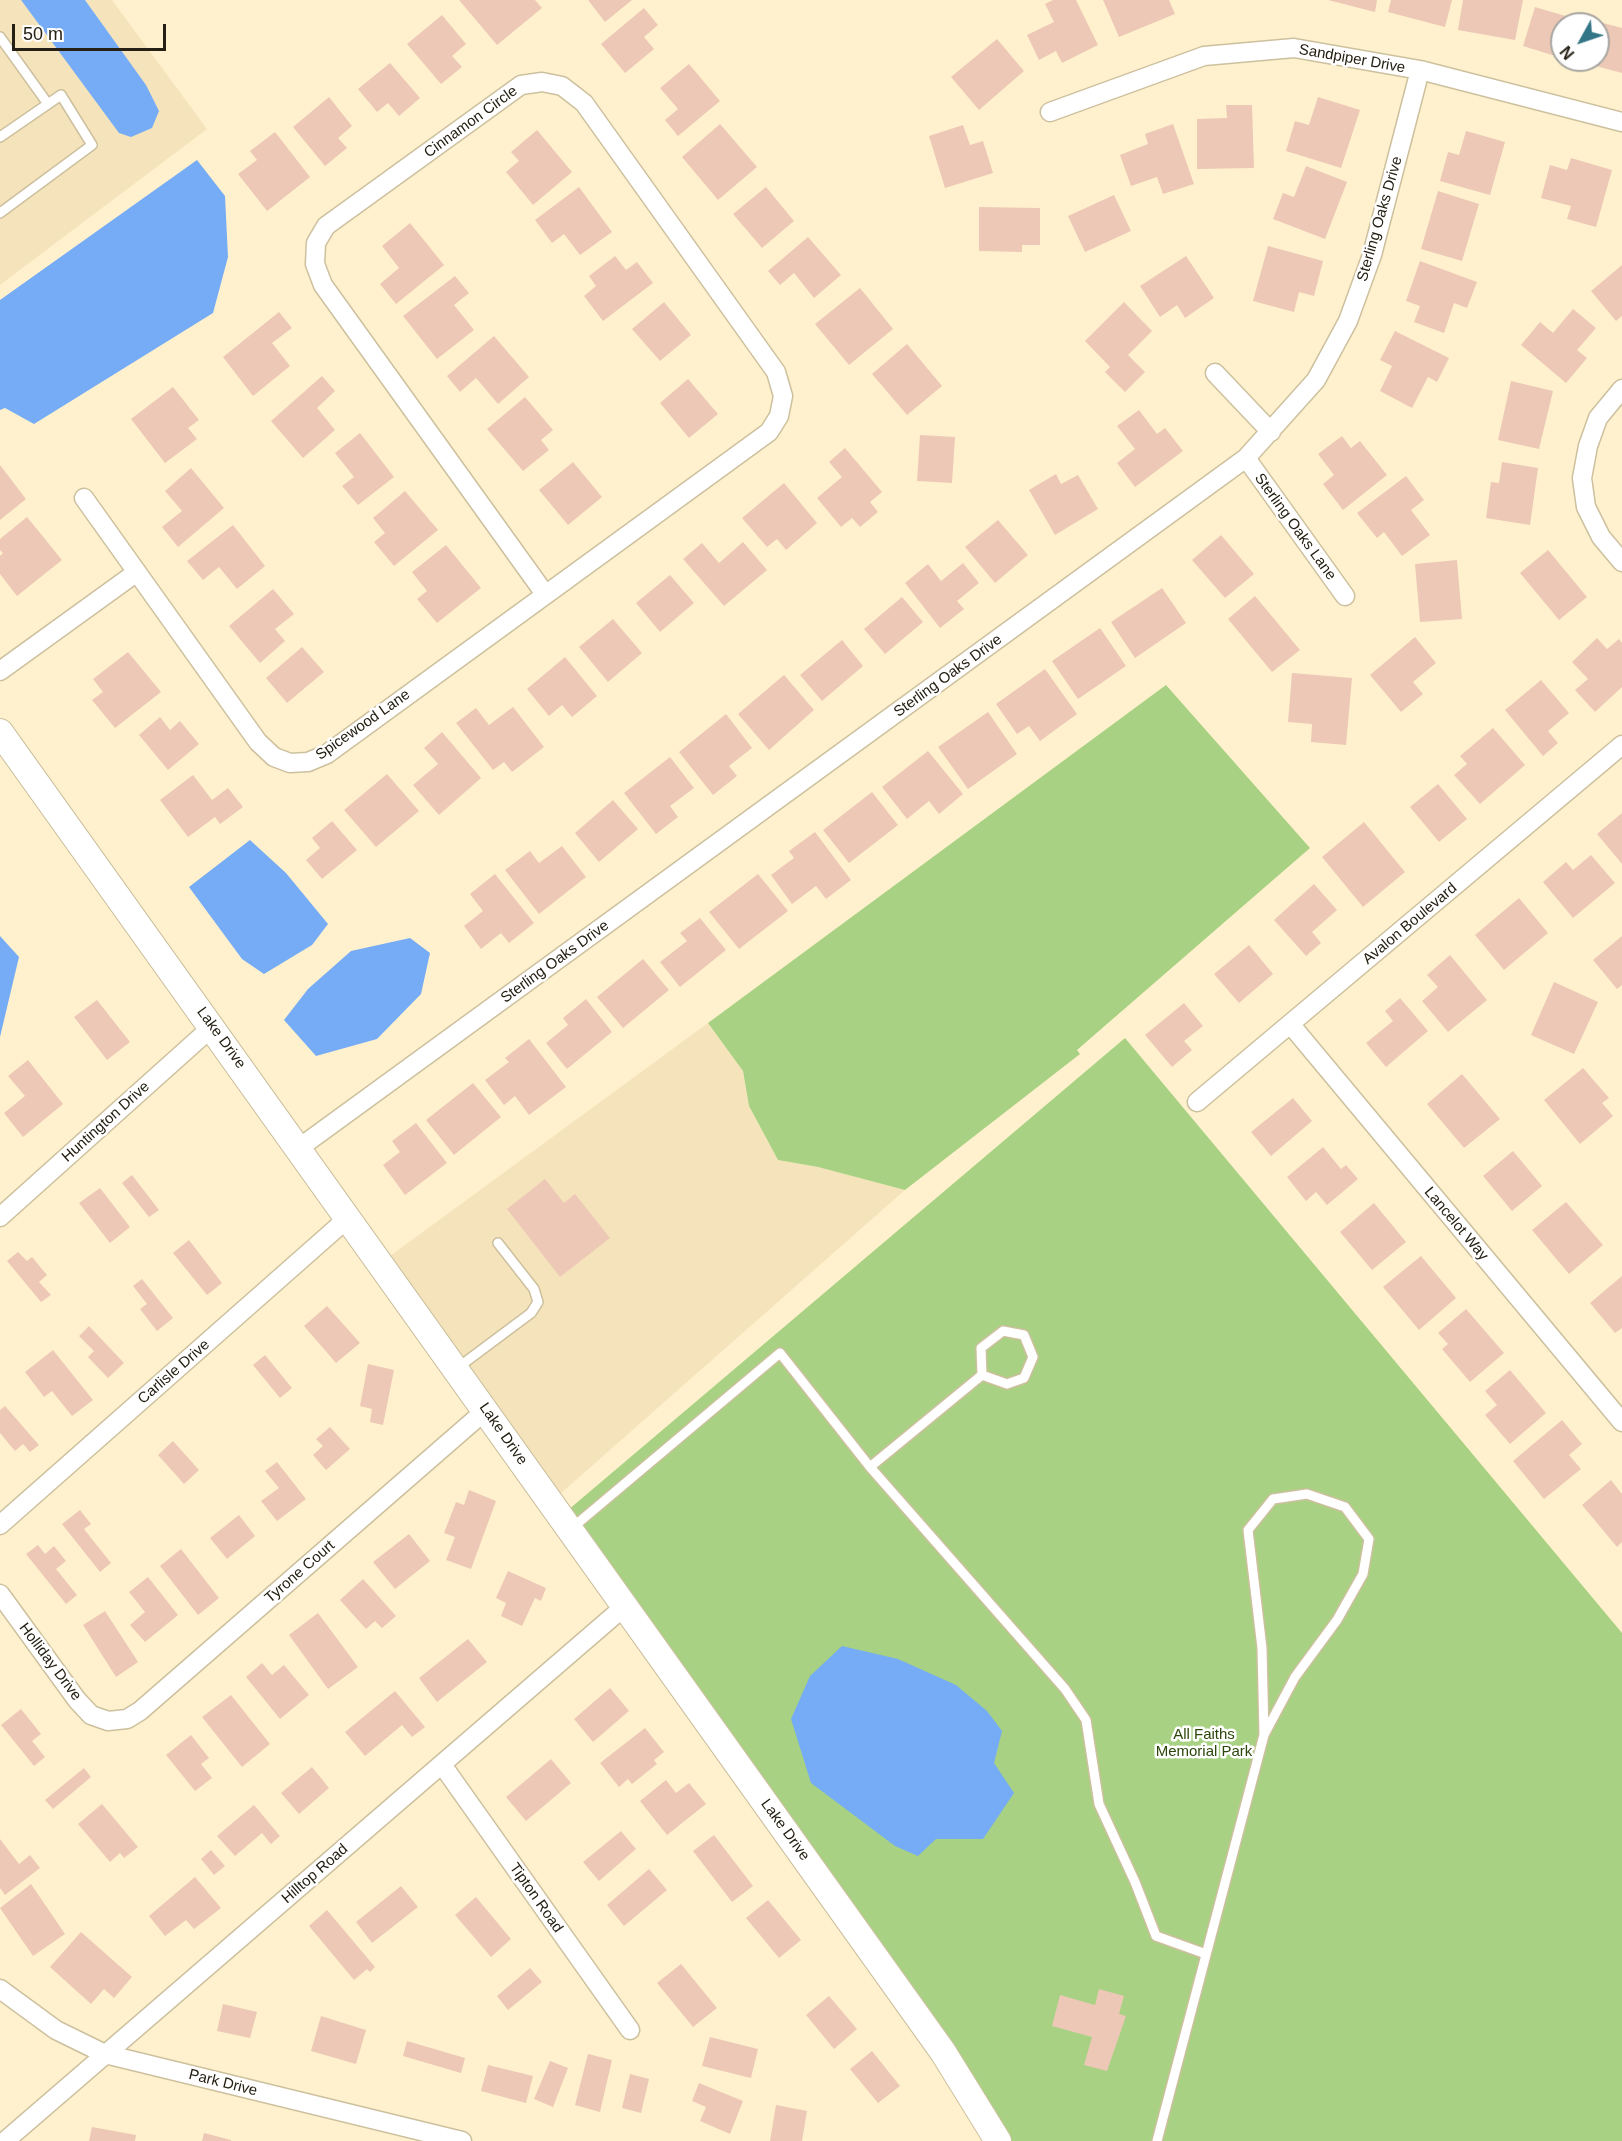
<!DOCTYPE html>
<style>
body{margin:0}
#map{position:relative;width:1622px;height:2141px;overflow:hidden;background:#fff1cd;font-family:Arial,sans-serif}
canvas{display:block}
.north{position:absolute;left:1550px;top:12px;width:60px;height:60px;box-sizing:border-box;background:#fff;border:2px solid #a8a6a1;border-radius:50%;rotate:230deg;font-size:16px;font-weight:700;line-height:24px;text-align:center;color:#252013}
.north::after{content:'';display:block;margin:auto;width:21px;height:27px;background:#337687;clip-path:polygon(50% 0,100% 100%,50% 72%,0 100%)}
.scale{position:absolute;left:12px;top:24px;width:154px;height:27px;box-sizing:border-box;border:3px solid #252013;border-top:0;padding-left:8px;font-size:18px;line-height:21px;white-space:nowrap;color:#252013;-webkit-text-stroke:4px #fff;paint-order:stroke}
</style>
<div id="map">
<canvas width="1622" height="2141"></canvas>
<div class="north">N</div>
<div class="scale">50 m</div>
</div>
<script>
const ctx = document.querySelector('canvas').getContext('2d');
ctx.lineJoin = 'round';
function fill(path, color) { ctx.fillStyle = color; ctx.fill(path, 'evenodd'); }
const poly = rows => new Path2D(rows.map(r => 'M' + r).join(''));
function strokePath(path, color, width, dash) { ctx.strokeStyle = color; ctx.lineWidth = width; ctx.lineCap = dash ? 'butt' : 'round'; ctx.setLineDash(dash || []); ctx.stroke(path); }
function write(font, color, halo, rows, align = 'center') {
  ctx.font = font + ' Arial,sans-serif'; ctx.lineWidth = 5; ctx.setLineDash([]); ctx.textBaseline = 'middle'; ctx.strokeStyle = halo; ctx.fillStyle = color; for (const [text, x, y, turn = 0] of rows) {
    ctx.save(); ctx.translate(x, y); ctx.rotate((+turn || 0) * Math.PI / 180); ctx.textAlign = isNaN(turn) ? turn : align; if (halo) ctx.strokeText(text, 0, 0); ctx.fillText(text, 0, 0); ctx.restore();
  }
}
fill(poly([
 [0,0,21,0,119,132,146,85,85,0,112,0,207,129,0,285],
 [708,1023,743,1071,749,1106,778,1160,818,1167,905,1190,560,1494,390,1256]
]), '#f5e4bb');
fill(poly([
 [1166,685,1310,848,1077,1050,1080,1054,905,1190,818,1167,778,1160,749,1106,743,1071,708,1023],
 [1125,1038,1622,1633,1622,2141,998,2141,561,1516]
]), '#a8d183');
fill(poly([
 [21,0,85,0,146,85,159,111,152,128,131,137,119,133],
 [197,160,225,196,228,257,213,313,34,424,5,408,0,410,0,300],
 [250,840,286,873,328,924,312,945,264,974,242,959,189,887],
 [0,936,19,957,0,1037],
 [410,938,430,953,421,994,377,1039,316,1056,284,1020,308,989,351,951],
 [842,1646,898,1659,956,1685,987,1711,1002,1731,994,1763,1014,1793,983,1839,936,1839,918,1856,895,1846,811,1783,791,1719,810,1676]
]), '#76acf5');
fill(poly([
 [459,0,535,0,542,8,497,45],
 [588,0,632,0,605,22],
 [1053,0,1076,0,1098,45,1062,63,1056,51,1039,60,1027,35,1054,22,1045,4],
 [1103,0,1169,0,1175,14,1119,37],
 [1328,0,1377,0,1375,12],
 [1391,0,1452,0,1445,27,1388,12],
 [1463,0,1523,0,1515,40,1458,30],
 [1535,7,1589,23,1562,24,1562,58,1523,46],
 [644,8,658,25,644,37,654,49,625,73,601,44],
 [442,15,466,44,452,56,462,67,441,84,407,44],
 [1603,23,1622,28,1622,73,1592,65,1593,60,1598,60,1598,42],
 [997,39,1024,71,979,110,951,77],
 [390,63,420,98,399,116,388,103,377,112,358,89],
 [689,64,720,101,678,136,665,120,678,109,660,88],
 [329,97,352,126,338,138,347,148,325,166,293,127],
 [1318,97,1360,110,1341,168,1286,151,1295,121,1309,125],
 [1226,105,1252,105,1254,168,1197,169,1197,119,1227,118],
 [720,124,757,167,718,200,682,157],
 [1173,124,1194,184,1163,194,1157,177,1131,186,1120,155,1148,144,1145,134],
 [963,125,970,145,983,141,993,173,945,188,929,136],
 [537,130,572,172,533,205,506,172,519,161,511,152],
 [1466,131,1505,142,1490,195,1440,181,1448,152,1459,155],
 [275,132,310,177,267,211,238,174,257,160,250,151],
 [1571,158,1612,170,1596,227,1567,219,1571,206,1541,198,1550,165,1567,170],
 [1306,166,1347,182,1325,239,1273,219,1283,193,1294,197],
 [579,187,612,232,580,255,564,234,552,243,535,220],
 [766,187,794,221,762,248,733,214],
 [1438,191,1479,204,1462,261,1421,249],
 [1114,195,1131,231,1085,252,1068,216],
 [979,207,1040,208,1040,245,1022,245,1022,252,979,251],
 [410,223,444,265,396,304,380,284,399,268,382,246],
 [808,237,841,275,814,298,794,273,780,285,768,271],
 [1268,246,1323,261,1314,296,1299,292,1294,312,1253,301],
 [615,256,626,270,637,262,653,283,603,321,584,296,596,286,589,276],
 [1186,256,1214,298,1185,318,1177,305,1160,317,1140,286],
 [1420,261,1477,282,1467,308,1454,303,1444,333,1414,322,1420,306,1406,301],
 [1622,265,1622,316,1616,321,1591,291],
 [455,276,469,293,454,305,474,330,437,359,403,316],
 [860,288,893,329,849,365,815,324],
 [664,302,691,335,660,361,632,329],
 [1124,302,1152,331,1128,355,1145,372,1125,392,1105,372,1110,367,1085,341],
 [1573,309,1596,328,1577,350,1587,358,1566,383,1521,345,1540,322,1553,333],
 [279,312,292,328,272,343,290,366,253,396,223,357],
 [1395,331,1449,358,1437,382,1428,377,1412,408,1380,391,1392,366,1380,360],
 [494,336,529,377,498,404,476,378,460,392,447,376],
 [907,344,942,386,907,415,872,374],
 [322,376,335,391,317,408,335,430,303,458,271,421],
 [688,379,718,414,689,438,660,403],
 [1511,381,1553,391,1539,449,1498,440],
 [173,387,199,420,188,428,197,439,165,463,131,419],
 [525,397,553,430,541,440,549,450,523,471,487,429],
 [1139,410,1157,434,1165,428,1183,451,1135,487,1117,463,1135,449,1117,426],
 [360,433,394,477,358,505,342,486,354,477,335,453],
 [920,435,955,437,952,483,917,481],
 [1342,436,1351,448,1360,441,1387,475,1343,510,1323,484,1334,475,1318,454],
 [845,448,882,492,870,502,878,512,860,527,852,518,841,527,817,498,842,477,829,462],
 [573,462,602,497,568,525,539,490],
 [1502,462,1538,468,1530,525,1486,518,1491,482,1499,483],
 [0,465,26,499,0,520],
 [191,468,224,508,178,547,162,527,182,511,165,491],
 [1056,474,1061,484,1078,475,1098,509,1055,535,1029,490],
 [1406,476,1424,500,1411,510,1430,535,1402,556,1384,532,1377,538,1357,513],
 [784,483,817,523,786,550,777,539,767,547,742,518],
 [405,491,438,530,394,566,374,542,385,533,373,518],
 [27,517,62,560,17,596,0,574,0,556,3,553,0,550,0,539],
 [998,520,1028,555,995,583,965,547],
 [233,525,265,566,237,589,219,567,203,580,187,561],
 [1221,535,1254,574,1225,598,1192,560],
 [743,542,767,570,724,606,683,559,702,543,719,563],
 [446,545,481,588,437,623,417,599,427,591,412,572],
 [1548,550,1587,597,1559,620,1520,573],
 [1457,560,1462,619,1420,622,1415,564],
 [963,563,979,583,957,601,964,609,940,628,905,583,928,564,941,581],
 [670,575,694,603,660,632,636,603],
 [1162,588,1186,623,1135,658,1111,622],
 [273,589,294,614,275,629,285,641,260,663,229,626],
 [1255,596,1300,650,1272,672,1228,619],
 [902,597,923,622,885,654,864,629],
 [613,619,642,653,608,682,579,647],
 [1100,628,1126,666,1078,699,1052,661],
 [1415,637,1436,663,1413,682,1423,694,1401,712,1370,675],
 [1597,638,1607,649,1619,639,1622,643,1622,687,1595,712,1575,690,1588,679,1572,662],
 [842,640,863,666,822,701,800,675],
 [302,647,324,672,287,703,266,678],
 [128,652,161,692,115,728,92,700,103,692,93,679],
 [565,657,597,696,572,717,562,705,549,716,527,689],
 [1045,669,1077,714,1040,741,1029,726,1017,734,996,704],
 [1292,673,1352,678,1346,745,1311,742,1312,724,1288,722],
 [784,675,814,710,769,750,738,714],
 [1541,680,1569,713,1548,731,1558,743,1543,756,1505,710],
 [513,707,544,747,512,772,504,762,493,770,456,723,476,708,489,725],
 [988,712,1017,754,968,789,938,747],
 [726,714,752,748,729,766,737,776,713,795,679,752],
 [160,717,170,730,180,721,199,744,168,770,139,735],
 [1493,728,1525,765,1480,804,1454,775,1467,764,1460,756],
 [442,732,481,778,439,815,413,785,438,764,424,748],
 [928,751,963,794,939,814,929,801,907,819,882,787],
 [670,757,694,788,670,806,678,817,656,834,624,793],
 [387,774,419,811,376,847,344,810],
 [193,775,212,800,228,788,243,807,220,824,215,817,188,837,160,800],
 [1438,784,1467,819,1439,842,1410,807],
 [872,792,898,825,849,863,823,830],
 [613,800,638,829,599,862,575,833],
 [1622,813,1622,864,1597,834],
 [332,821,357,850,322,879,306,860,320,848,312,838],
 [1364,822,1405,872,1363,907,1322,857],
 [815,832,851,880,826,899,816,886,792,904,771,875,794,858,789,851],
 [562,846,586,877,539,914,505,870,530,851,539,863],
 [1591,855,1615,883,1573,918,1543,882,1566,862,1573,870],
 [495,874,534,923,509,943,501,933,481,949,464,926,483,911,470,894],
 [758,874,788,911,739,949,709,912],
 [1314,884,1337,910,1312,932,1321,943,1306,956,1274,920],
 [1519,898,1548,933,1504,970,1475,935],
 [700,918,726,950,680,987,660,962,687,941,680,933],
 [1622,936,1622,985,1617,989,1593,960],
 [1249,945,1273,974,1239,1003,1214,974],
 [1450,955,1487,1000,1448,1032,1422,1001,1438,987,1427,975],
 [643,959,669,990,623,1028,597,997],
 [1554,982,1598,1002,1574,1054,1531,1035],
 [1400,998,1428,1031,1386,1067,1366,1043,1393,1021,1385,1011],
 [586,999,612,1032,567,1069,546,1043,568,1025,563,1018],
 [97,1000,130,1042,107,1060,74,1017],
 [1184,1003,1203,1026,1184,1041,1192,1050,1172,1067,1145,1035],
 [529,1039,566,1087,529,1115,515,1096,504,1105,485,1080,509,1062,505,1058],
 [28,1060,63,1104,23,1137,4,1113,25,1096,8,1076],
 [1583,1068,1609,1098,1602,1103,1613,1116,1580,1144,1544,1100],
 [1462,1074,1500,1119,1464,1148,1427,1104],
 [473,1083,501,1117,454,1155,426,1120],
 [1293,1098,1312,1121,1271,1156,1251,1132],
 [416,1123,447,1163,405,1195,383,1165,400,1152,392,1141],
 [1323,1147,1341,1169,1346,1165,1358,1179,1327,1205,1316,1192,1306,1201,1287,1177],
 [1513,1151,1542,1186,1512,1211,1483,1176],
 [132,1175,159,1210,149,1217,122,1183],
 [545,1179,564,1203,575,1194,610,1238,560,1277,507,1209],
 [100,1188,130,1227,110,1243,79,1203],
 [1566,1202,1603,1245,1569,1274,1532,1230],
 [1374,1203,1406,1242,1372,1270,1340,1232],
 [189,1240,222,1283,207,1295,173,1253],
 [18,1252,27,1261,32,1257,47,1275,39,1282,51,1295,41,1302,7,1261],
 [1421,1256,1456,1298,1419,1330,1383,1287],
 [1622,1276,1622,1328,1615,1333,1590,1303],
 [142,1279,173,1318,157,1331,140,1309,147,1304,133,1286],
 [327,1306,360,1343,336,1363,304,1326],
 [1466,1309,1504,1353,1470,1382,1442,1349,1448,1344,1438,1333],
 [89,1326,124,1363,108,1378,88,1357,94,1351,79,1336],
 [53,1350,93,1400,72,1416,52,1391,44,1397,25,1372],
 [265,1355,292,1388,280,1398,253,1365],
 [368,1364,394,1370,383,1425,370,1422,372,1409,360,1406],
 [1510,1370,1546,1413,1510,1444,1485,1415,1497,1405,1485,1391],
 [5,1406,39,1445,30,1452,23,1444,15,1451,0,1433,0,1410],
 [1562,1420,1582,1444,1569,1455,1581,1469,1544,1499,1513,1461],
 [330,1427,350,1449,326,1470,313,1455,323,1446,316,1439],
 [173,1441,199,1470,184,1484,158,1455],
 [277,1462,306,1499,277,1521,261,1501,279,1488,265,1471],
 [1611,1480,1622,1494,1622,1542,1617,1547,1582,1505],
 [469,1490,496,1501,471,1569,446,1560,455,1537,444,1533,456,1502,464,1505],
 [80,1510,91,1524,84,1529,111,1563,100,1572,62,1524],
 [239,1515,255,1536,227,1559,210,1538],
 [409,1534,430,1561,395,1589,373,1562],
 [38,1545,45,1554,54,1546,66,1561,56,1569,77,1595,66,1604,26,1554],
 [181,1549,219,1598,198,1615,160,1566],
 [508,1571,546,1588,541,1601,535,1598,522,1626,501,1616,506,1603,496,1598],
 [148,1577,178,1615,145,1642,130,1625,145,1612,129,1592],
 [363,1579,396,1616,382,1628,375,1621,366,1629,340,1600],
 [105,1611,138,1662,116,1677,83,1625],
 [318,1613,358,1667,328,1689,289,1635],
 [468,1639,487,1662,437,1702,419,1678],
 [262,1663,272,1675,284,1665,309,1695,280,1719,246,1677],
 [610,1688,629,1711,593,1742,574,1719],
 [395,1691,425,1727,412,1737,402,1725,365,1756,345,1732],
 [231,1695,270,1744,242,1767,202,1717],
 [21,1709,41,1734,32,1741,45,1757,34,1766,1,1725],
 [645,1728,664,1752,654,1760,657,1764,632,1784,628,1779,619,1787,600,1763],
 [191,1735,209,1758,201,1764,212,1778,195,1791,166,1755],
 [551,1759,571,1783,526,1821,506,1797],
 [312,1767,329,1788,299,1814,281,1793],
 [84,1768,91,1777,53,1809,45,1800],
 [666,1780,676,1793,689,1783,706,1804,667,1835,640,1801],
 [102,1804,138,1847,124,1858,120,1853,110,1862,78,1824],
 [254,1805,280,1836,271,1844,262,1833,235,1856,217,1836],
 [621,1831,636,1849,599,1881,583,1862],
 [714,1835,753,1886,732,1902,693,1851],
 [0,1839,19,1864,30,1855,40,1868,5,1895,0,1888],
 [211,1850,225,1866,214,1875,201,1859],
 [649,1869,667,1890,624,1926,607,1905],
 [195,1877,221,1908,194,1929,186,1920,165,1936,149,1916],
 [31,1884,65,1934,33,1956,0,1908],
 [401,1886,418,1907,372,1943,356,1922],
 [476,1897,511,1939,491,1957,455,1915],
 [768,1900,801,1940,779,1958,746,1918],
 [327,1910,375,1967,370,1972,367,1969,354,1980,309,1926],
 [81,1932,132,1977,114,1998,104,1989,91,2004,50,1967],
 [681,1964,717,2008,693,2027,657,1983],
 [530,1968,542,1982,508,2010,497,1996],
 [1099,1989,1124,1996,1119,2014,1126,2016,1107,2071,1084,2065,1092,2037,1052,2026,1060,1995,1095,2005],
 [829,1996,857,2029,834,2049,806,2015],
 [223,2004,257,2012,250,2038,217,2031],
 [321,2016,366,2030,356,2064,311,2051],
 [710,2037,758,2049,751,2078,702,2066],
 [407,2041,465,2058,461,2073,403,2056],
 [872,2051,900,2086,878,2103,850,2069],
 [588,2054,612,2060,600,2112,575,2105],
 [550,2061,568,2068,553,2107,534,2099],
 [488,2065,533,2076,526,2103,481,2091],
 [630,2074,649,2079,641,2113,622,2108],
 [699,2083,743,2101,730,2134,700,2121,706,2107,692,2101],
 [776,2105,807,2111,802,2141,770,2141],
 [92,2127,136,2135,135,2141,89,2141],
 [204,2133,231,2140,231,2141,202,2141]
]), '#edc8b6');
const lane = poly([
 [0,37,48,104],
 [0,137,61,95,92,145,0,213],
 [456,1369,531,1313,538,1302,534,1289,498,1243],
 [870,1467,1065,1689,1086,1720,1099,1804,1135,1882,1156,1936,1206,1954],
 [572,1528,780,1353,870,1467,982,1375,981,1348,1003,1331,1024,1335,1033,1357,1024,1378,1007,1384,982,1375],
 [1157,2141,1264,1735,1295,1677,1337,1620,1363,1574,1369,1539,1345,1507,1307,1494,1273,1499,1248,1530,1262,1648,1264,1735]
]);
const street = poly([
 [1050,112,1204,56,1294,48,1420,70,1622,122],
 [1215,373,1271,432],
 [1622,389,1598,418,1588,446,1582,478,1586,507,1601,537,1622,562],
 [1246,458,1345,596],
 [84,498,258,742,274,757,290,763,308,762,327,754,769,432,779,416,783,396,776,372,584,103,562,86,542,82,521,85,326,226,316,243,315,264,323,285,545,594],
 [0,671,137,572],
 [1291,1025,1622,1422],
 [1197,1102,1622,745],
 [299,1148,1246,458,1316,380,1348,321,1372,255,1420,70],
 [0,1217,212,1027],
 [0,1525,348,1218],
 [0,1594,77,1700,91,1715,108,1721,127,1719,140,1711,486,1410],
 [443,1766,630,2030],
 [0,1989,56,2030,105,2054,462,2141],
 [5,2141,625,1606]
]);
const secondary = poly([
 [0,732,943,2052,998,2141]
]);
strokePath(lane, '#cdc09e', 12);
strokePath(street, '#cdc09e', 21);
strokePath(secondary, '#cdc09e', 28);
strokePath(lane, '#fff', 9);
strokePath(street, '#fff', 18);
strokePath(secondary, '#fff', 26);
write('15px', '#252013', '#fff', [
 ["Sandpiper Drive",1352,59,10],
 ["Cinnamon Circle",471,122,-36],
 ["Sterling Oaks Drive",1380,219,-74],
 ["Sterling Oaks Lane",1295,527,54],
 ["Sterling Oaks Drive",948,676,-36],
 ["Spicewood Lane",363,725,-35],
 ["Avalon Boulevard",1410,924,-40],
 ["Sterling Oaks Drive",555,962,-36],
 ["Lake Drive",221,1038,54],
 ["Huntington Drive",106,1122,-42],
 ["Lancelot Way",1456,1224,50],
 ["Carlisle Drive",174,1372,-41],
 ["Lake Drive",503,1434,55],
 ["Tyrone Court",300,1572,-41],
 ["Holliday Drive",50,1662,53],
 ["Lake Drive",785,1830,54],
 ["Hilltop Road",315,1874,-41],
 ["Tipton Road",536,1898,55],
 ["Park Drive",223,2083,14]
]);
write('15px', '#2c460a', '#fff', [
 ["All Faiths",1204,1735],
 ["Memorial Park",1204,1752]
]);
</script>
